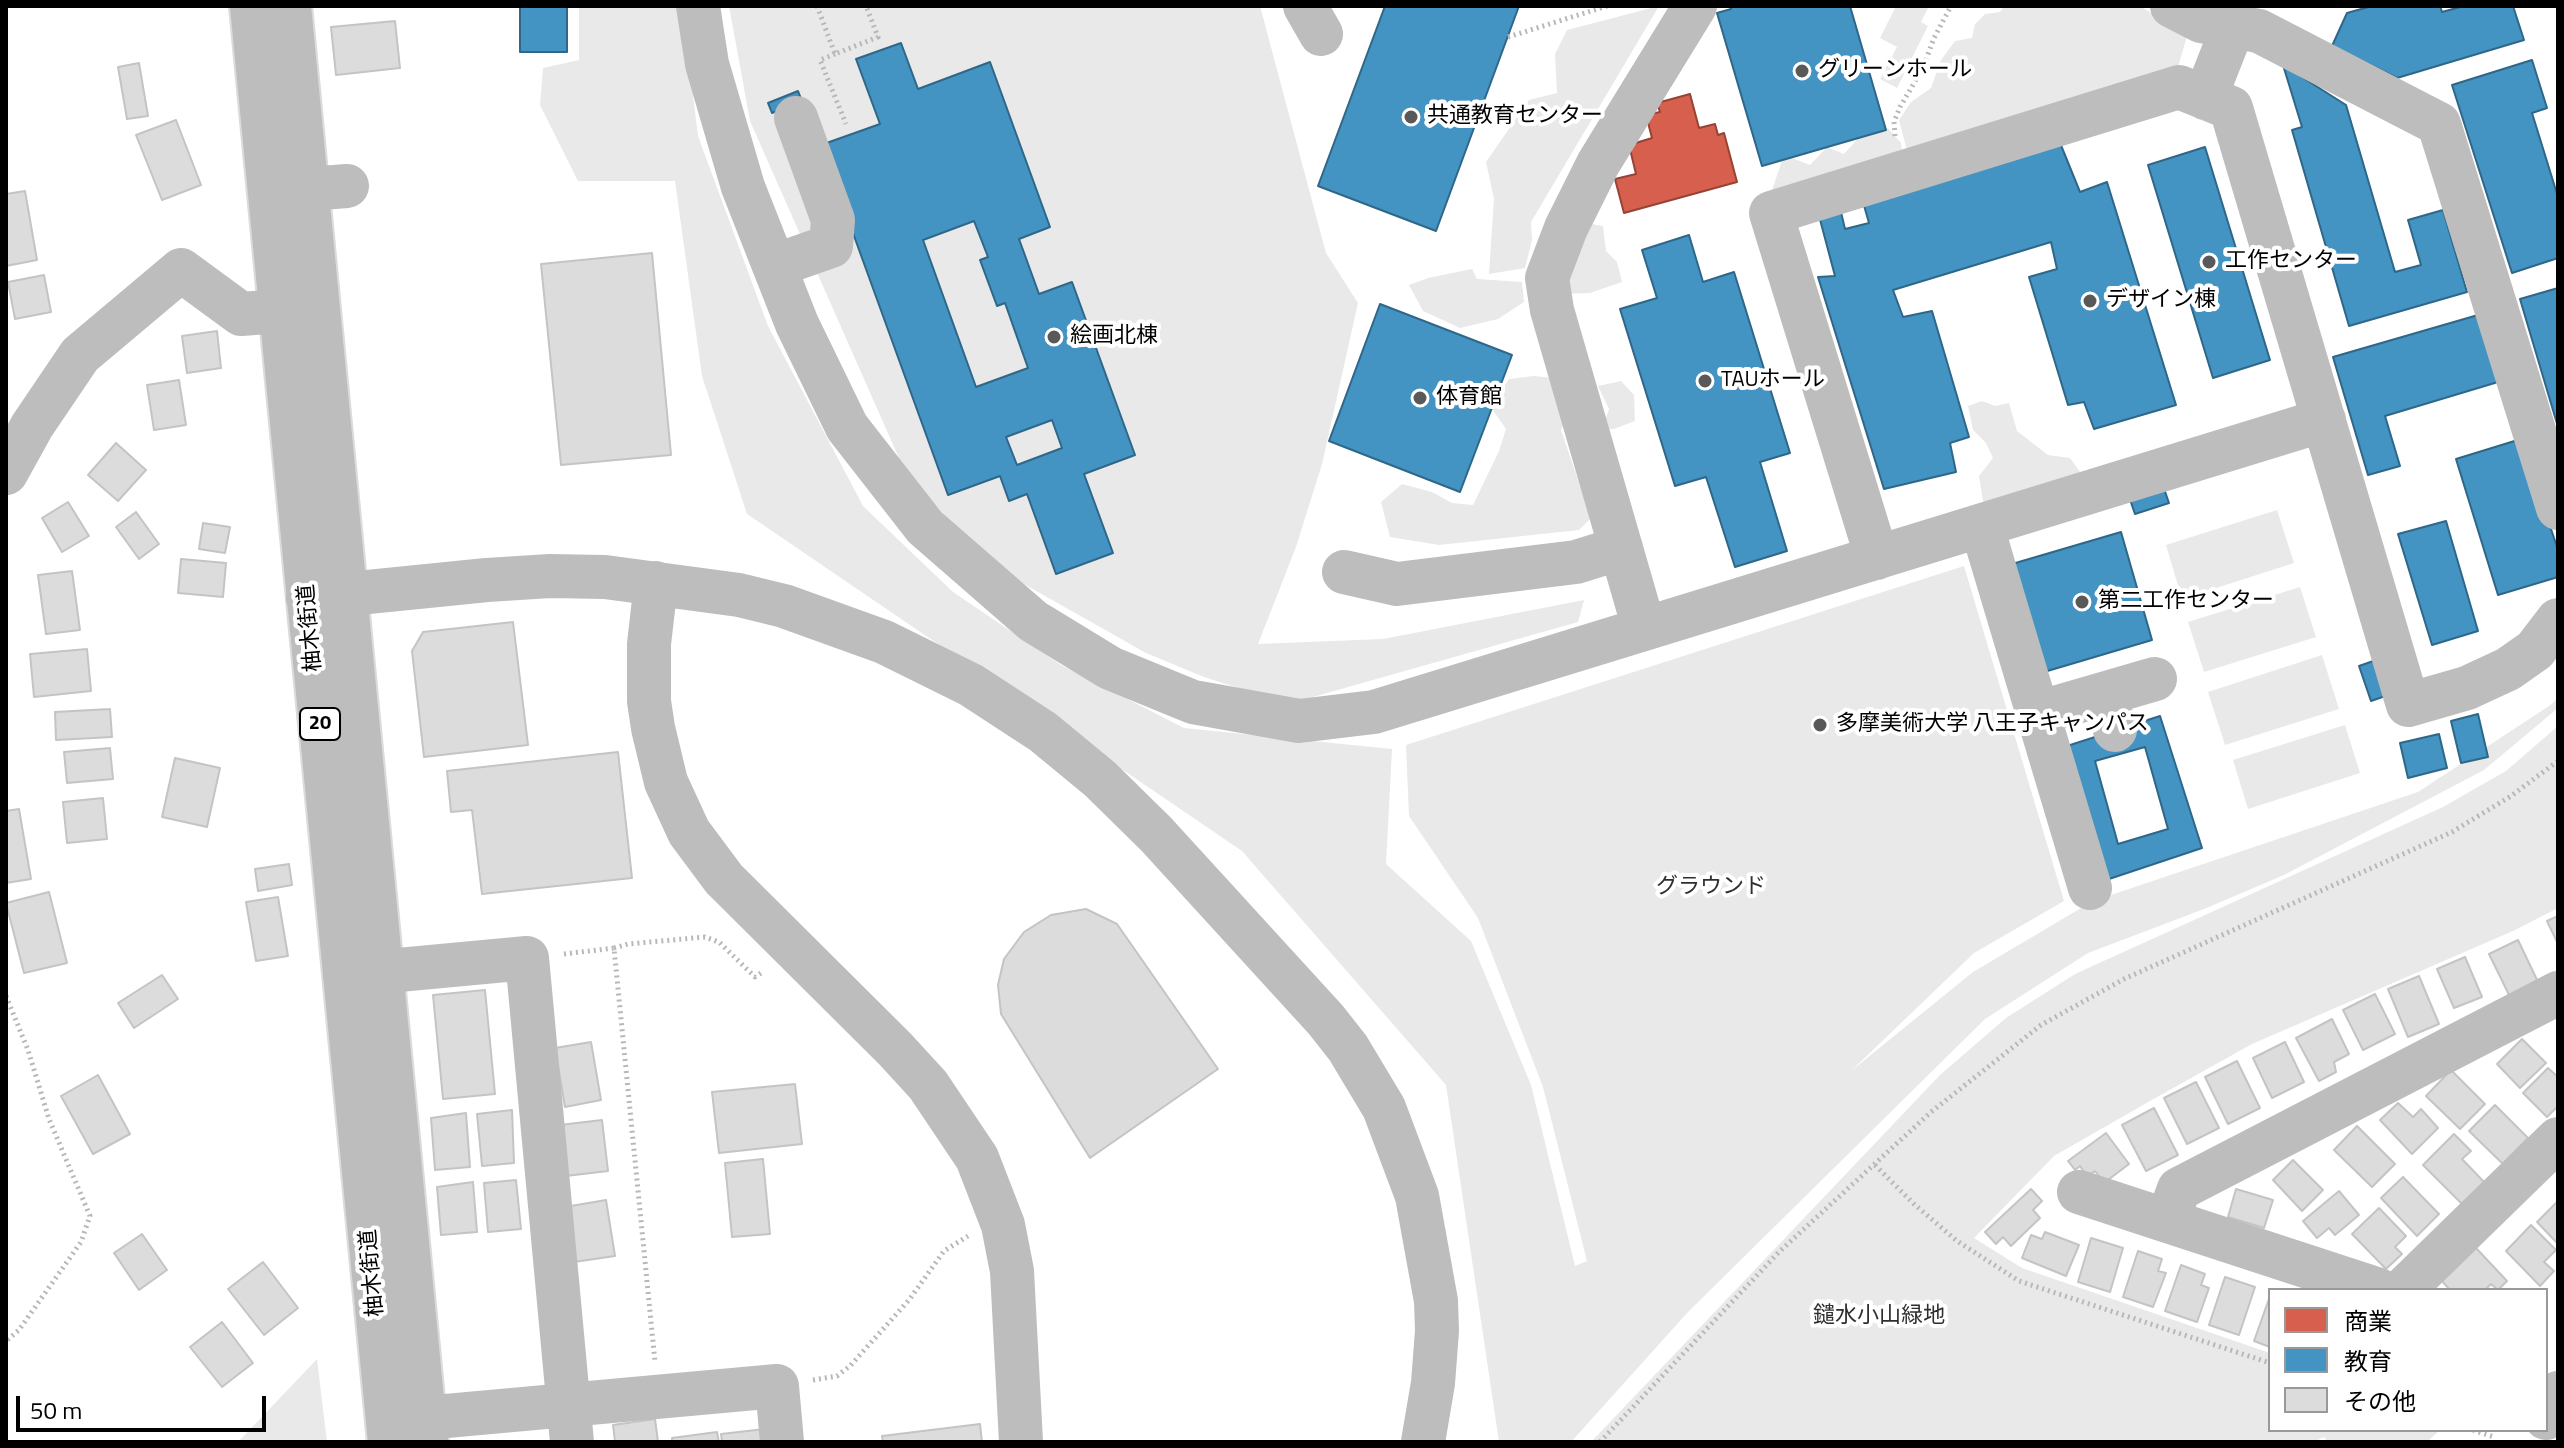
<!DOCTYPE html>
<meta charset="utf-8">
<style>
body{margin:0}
#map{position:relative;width:2564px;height:1448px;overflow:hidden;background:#fff;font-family:"Titillium Web","Noto Sans JP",sans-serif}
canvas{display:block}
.frame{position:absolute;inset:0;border:8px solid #000;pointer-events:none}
.legend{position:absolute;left:2268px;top:1288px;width:280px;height:144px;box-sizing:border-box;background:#fff;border:2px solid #999;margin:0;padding:10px 14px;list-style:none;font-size:24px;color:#000}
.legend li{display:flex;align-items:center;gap:16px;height:40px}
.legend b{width:40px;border:2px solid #999}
.scale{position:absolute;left:16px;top:1396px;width:250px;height:36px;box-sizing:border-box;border:4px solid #000;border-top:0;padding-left:10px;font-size:24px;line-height:28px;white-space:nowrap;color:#000;-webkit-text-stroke:6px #fff;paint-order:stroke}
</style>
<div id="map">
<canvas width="2564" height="1448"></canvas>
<div class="frame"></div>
<ul class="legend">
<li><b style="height:22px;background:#d6604d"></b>商業</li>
<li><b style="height:22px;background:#4393c3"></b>教育</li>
<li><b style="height:22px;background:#dcdcdc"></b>その他</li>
</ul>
<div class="scale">50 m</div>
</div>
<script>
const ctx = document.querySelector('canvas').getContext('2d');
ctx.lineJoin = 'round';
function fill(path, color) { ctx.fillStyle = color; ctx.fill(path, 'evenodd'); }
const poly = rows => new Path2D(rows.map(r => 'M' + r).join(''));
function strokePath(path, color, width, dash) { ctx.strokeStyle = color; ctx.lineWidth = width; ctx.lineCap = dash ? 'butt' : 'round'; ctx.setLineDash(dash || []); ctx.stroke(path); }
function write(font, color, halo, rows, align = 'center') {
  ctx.font = font + ' "Titillium Web","Noto Sans JP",sans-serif'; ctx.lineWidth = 8; ctx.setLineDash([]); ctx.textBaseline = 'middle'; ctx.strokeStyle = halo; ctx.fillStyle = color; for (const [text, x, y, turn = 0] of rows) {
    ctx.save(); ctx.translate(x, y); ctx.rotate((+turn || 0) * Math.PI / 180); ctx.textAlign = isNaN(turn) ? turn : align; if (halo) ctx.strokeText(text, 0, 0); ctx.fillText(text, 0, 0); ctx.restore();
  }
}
fill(poly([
 [579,6,682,6,698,136,768,326,863,506,953,592,1061,665,1184,728,1392,749,1386,864,1471,941,1531,1085,1575,1266,1587,1261,1543,1087,1478,918,1409,816,1406,745,1964,566,2064,901,1974,953,1851,1071,1973,972,2093,901,2418,792,2552,704,2558,697,2558,708,2484,770,2284,875,2204,909,2088,953,1985,1019,1688,1312,1571,1442,1499,1442,1446,1085,1242,851,747,514,702,376,675,181,578,181,540,105,543,68,579,60],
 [729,6,1260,6,1326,253,1358,303,1322,464,1296,547,1258,644,1383,639,1584,600,1578,622,1288,704,1204,677,1146,653,992,566,906,474,750,121],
 [1659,6,1531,222,1532,240,1525,268,1489,274,1494,199,1486,162,1529,100,1557,93,1555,54,1567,30],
 [1892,6,1929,6,1921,22,1928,26,1897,88,1880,79,1897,47,1880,38,1895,8],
 [2004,6,2139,6,2188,33,2175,77,1908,154,1899,120,1911,102,1931,88,1941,60,1955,41,1972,38,1975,24,1985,14,2000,12],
 [1888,128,1901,143,1904,167,1772,190,1784,155,1810,165,1827,147,1844,154,1860,136],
 [1580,222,1603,226,1606,251,1617,262,1622,282,1590,293,1563,294],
 [1472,269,1477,279,1522,282,1524,302,1498,319,1460,328,1423,311,1409,285,1428,278],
 [1534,376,1564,379,1569,413,1561,430,1591,518,1579,530,1439,545,1390,537,1381,502,1402,484,1432,492,1452,503,1473,505,1499,451,1506,429,1490,406,1509,379],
 [1621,381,1634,395,1635,421,1614,429,1602,430,1609,409,1598,386],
 [1982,401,1995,406,2009,403,2017,431,2048,455,2070,458,2083,476,2000,514,1983,501,1979,476,1993,458,1986,443,1973,430,1968,406],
 [2277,510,2294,563,2182,599,2166,545],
 [2300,587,2316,637,2204,672,2188,622],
 [2322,655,2339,709,2225,745,2208,692],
 [2345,725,2360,773,2248,809,2233,760],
 [2558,726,2558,908,2513,931,2252,1044,2150,1101,2054,1156,1974,1238,2022,1268,2270,1353,2270,1430,2440,1430,2427,1442,2328,1442,2324,1437,2314,1442,1591,1442,1940,1075,2006,1018,2075,974,2443,807,2506,771],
 [317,1359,327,1442,238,1442]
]), '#e9e9e9');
const shops = poly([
 [1690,94,1699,128,1715,124,1718,135,1724,133,1737,182,1624,213,1615,179,1636,174,1629,145,1652,138,1646,115,1660,112,1657,103,1690,94]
]);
fill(shops, '#d6604d');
strokePath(shops, '#964336', 2);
const schools = poly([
 [520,6,567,6,567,52,520,52,520,6],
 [1385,6,1519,6,1436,231,1318,186,1385,6],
 [1730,6,1850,6,1886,130,1762,166,1717,13,1731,9,1730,6],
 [2372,6,2440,6,2442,12,2464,6,2513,6,2524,40,2397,78,2332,46,2347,13,2372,6],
 [901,43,918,89,990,62,1050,227,1019,239,1039,294,1072,282,1135,455,1084,474,1113,553,1056,574,1027,494,1009,501,1000,476,948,495,821,145,880,124,856,59,901,43],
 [974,221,988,257,980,260,997,306,1005,303,1028,368,976,387,923,240,974,221],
 [1052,420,1062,448,1017,465,1006,437,1052,420],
 [2532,60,2547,108,2532,113,2558,197,2558,258,2512,273,2452,85,2532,60],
 [2283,65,2346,105,2395,272,2421,265,2408,220,2443,210,2467,292,2349,326,2292,130,2302,127,2283,65],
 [798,91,802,101,772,113,768,103,798,91],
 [2054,128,2080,192,2107,182,2176,405,2094,429,2084,402,2068,405,2029,277,2057,269,2051,242,1893,290,1903,317,1932,311,1969,437,1950,443,1956,472,1884,489,1818,277,1835,276,1818,212,1840,208,1845,229,1869,223,1859,188,2054,128],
 [2205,147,2270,360,2213,378,2148,165,2205,147],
 [1689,235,1703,282,1734,272,1790,453,1760,462,1787,551,1735,567,1706,477,1675,486,1620,309,1657,298,1642,250,1689,235],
 [2558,288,2558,427,2520,299,2558,288],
 [1380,304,1512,355,1460,492,1329,441,1380,304],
 [2478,315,2498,382,2385,416,2400,466,2368,475,2333,357,2478,315],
 [2521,439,2558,550,2558,577,2498,595,2456,459,2521,439],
 [2161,480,2169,503,2135,514,2127,491,2161,480],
 [2446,521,2478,631,2432,645,2398,534,2446,521],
 [2121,532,2152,640,2044,672,2012,564,2121,532],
 [2382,658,2394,693,2371,701,2359,666,2382,658],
 [2478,714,2488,757,2461,763,2451,721,2478,714],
 [2160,716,2202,848,2106,880,2064,747,2160,716],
 [2145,747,2168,829,2118,844,2095,761,2145,747],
 [2439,734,2447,768,2408,778,2400,743,2439,734]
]);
fill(schools, '#4393c3');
strokePath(schools, '#2f6788', 2);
const building = poly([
 [395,21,400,68,336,75,331,27,395,21],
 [139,63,148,116,127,119,118,67,139,63],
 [176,120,201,185,162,200,136,135,176,120],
 [25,191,37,260,6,266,6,194,25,191],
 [652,253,671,455,561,465,541,264,652,253],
 [44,275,51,312,15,319,8,282,44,275],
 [217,331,221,368,187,373,182,336,217,331],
 [179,380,186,425,154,430,147,385,179,380],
 [116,443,146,470,118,501,88,475,116,443],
 [68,502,89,536,62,552,42,518,68,502],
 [136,512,159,544,139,559,116,527,136,512],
 [203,523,230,527,225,553,199,549,203,523],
 [181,559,226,563,223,597,178,593,181,559],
 [72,571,80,630,46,634,38,575,72,571],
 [513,622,528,745,424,757,412,651,423,632,513,622],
 [87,649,91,691,34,697,30,654,87,649],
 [110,709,112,737,56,740,55,712,110,709],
 [110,748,113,779,67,783,64,752,110,748],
 [618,752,632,878,482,894,472,810,451,812,447,771,618,752],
 [175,758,220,768,207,827,162,817,175,758],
 [103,798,107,839,67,843,63,802,103,798],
 [19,809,31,879,6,883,6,811,19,809],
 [289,864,292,885,258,891,255,869,289,864],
 [49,892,67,963,24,973,6,903,49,892],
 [278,897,288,956,256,961,246,902,278,897],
 [1086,909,1117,924,1218,1069,1090,1158,1001,1014,998,985,1004,959,1024,932,1051,915,1086,909],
 [2558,916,2558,944,2547,921,2558,916],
 [2518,940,2539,984,2510,997,2489,954,2518,940],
 [2465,957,2482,997,2454,1008,2437,969,2465,957],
 [162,975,178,999,134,1028,118,1003,162,975],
 [2419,976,2439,1024,2408,1037,2388,989,2419,976],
 [485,990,495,1094,443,1099,433,995,485,990],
 [2375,994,2395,1034,2363,1050,2343,1010,2375,994],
 [2332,1019,2349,1054,2334,1062,2336,1072,2319,1081,2296,1038,2332,1019],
 [2522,1039,2546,1063,2520,1088,2497,1064,2522,1039],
 [591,1042,601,1100,565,1107,555,1048,591,1042],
 [2285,1042,2304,1082,2272,1098,2253,1058,2285,1042],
 [2237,1061,2260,1108,2228,1124,2205,1077,2237,1061],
 [2548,1068,2558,1077,2558,1106,2547,1117,2523,1093,2548,1068],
 [2451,1070,2485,1104,2460,1129,2426,1096,2451,1070],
 [98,1075,130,1134,93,1154,61,1096,98,1075],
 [2196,1082,2219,1128,2187,1144,2164,1098,2196,1082],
 [795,1084,802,1144,719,1153,712,1092,795,1084],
 [2398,1103,2413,1117,2421,1109,2438,1128,2412,1154,2380,1120,2398,1103],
 [2495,1105,2528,1138,2503,1164,2469,1131,2495,1105],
 [2154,1108,2178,1155,2146,1171,2122,1125,2154,1108],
 [512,1110,514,1163,482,1166,477,1114,512,1110],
 [466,1113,470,1167,435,1170,431,1118,466,1113],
 [602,1120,608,1171,566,1176,560,1125,602,1120],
 [2357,1126,2395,1164,2372,1187,2334,1150,2357,1126],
 [2106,1133,2129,1164,2104,1183,2095,1171,2087,1177,2080,1166,2075,1170,2068,1161,2106,1133],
 [2454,1134,2471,1151,2462,1159,2485,1183,2463,1205,2423,1165,2454,1134],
 [763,1159,770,1234,732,1237,725,1163,763,1159],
 [2293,1160,2323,1190,2302,1211,2273,1180,2293,1160],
 [2403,1177,2439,1214,2417,1236,2381,1198,2403,1177],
 [516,1180,521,1229,488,1232,484,1183,516,1180],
 [473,1182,477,1232,441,1235,437,1187,473,1182],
 [2031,1189,2042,1201,2033,1210,2040,1218,2011,1246,2003,1237,1996,1244,1985,1232,2031,1189],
 [2236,1189,2273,1200,2264,1228,2228,1217,2236,1189],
 [2339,1191,2359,1215,2335,1235,2329,1228,2317,1238,2303,1221,2339,1191],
 [606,1200,615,1256,574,1262,565,1207,606,1200],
 [2558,1201,2558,1244,2537,1222,2558,1201],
 [2379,1208,2406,1236,2395,1247,2402,1254,2386,1269,2352,1234,2379,1208],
 [2531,1225,2556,1250,2544,1262,2554,1271,2540,1286,2506,1251,2531,1225],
 [2045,1232,2079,1245,2066,1276,2022,1258,2031,1235,2042,1239,2045,1232],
 [142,1234,167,1270,139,1290,114,1253,142,1234],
 [2091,1238,2123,1248,2110,1292,2078,1282,2091,1238],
 [2476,1248,2507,1281,2498,1290,2491,1284,2485,1290,2450,1290,2442,1281,2476,1248],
 [2138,1251,2162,1259,2158,1271,2166,1273,2153,1307,2123,1297,2138,1251],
 [263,1262,298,1308,264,1335,228,1289,263,1262],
 [2181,1265,2205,1274,2201,1285,2209,1288,2197,1322,2165,1311,2181,1265],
 [2225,1277,2255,1287,2239,1335,2209,1325,2225,1277],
 [2270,1296,2270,1347,2254,1341,2270,1296],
 [222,1322,253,1363,222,1387,190,1347,222,1322],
 [655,1419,658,1442,615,1442,613,1425,655,1419],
 [980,1424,982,1442,883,1442,882,1436,980,1424],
 [765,1429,767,1442,722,1442,721,1434,765,1429],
 [717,1432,719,1442,672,1442,672,1438,717,1432]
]);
fill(building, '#dcdcdc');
strokePath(building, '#c4c4c4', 2);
const major = poly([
 [252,6,390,1442],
 [289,6,426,1442]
]);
strokePath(major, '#dbdbdb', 48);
strokePath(poly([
 [817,6,835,54,878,37,866,6],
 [1508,37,1607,6],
 [835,54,820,60,846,124],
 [1895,136,1894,122,1900,107,1923,68,1934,38,1951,6],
 [614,948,628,944,705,937,719,942,755,977,764,971],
 [564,954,614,948,655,1362],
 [6,996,28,1050,49,1119,90,1216,81,1242,19,1330,6,1341],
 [1875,1165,1914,1204,1957,1241,2019,1281,2270,1363],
 [813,1380,837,1376,850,1366,909,1300,944,1251,968,1236],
 [2473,1430,2494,1437],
 [1600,1442,1779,1252,1931,1112,2041,1025,2124,979,2452,832,2511,796,2558,761]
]), '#b8b8b8', 5, [2, 4]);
strokePath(poly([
 [698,6,707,64,743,187,797,324,847,427,925,527,1033,621,1110,668,1193,702,1299,721,1374,712,2324,420],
 [1305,6,1321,34],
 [2172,6,2201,21,2259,31,2439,124,2558,508],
 [2205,98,2233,27],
 [308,189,347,186],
 [774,266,831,246,833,220,796,118],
 [6,473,32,426,80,355,181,270,241,314,281,311],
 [1982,527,2090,888],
 [1877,558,1771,213,2179,87,2231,108,2408,705,2467,688,2508,669,2535,650,2558,620],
 [1344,572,1397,584,1576,562,1621,548],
 [656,583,649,644,649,701,653,728,666,782,689,832,724,879,895,1049,928,1085,977,1158,1003,1225,1012,1271,1021,1442],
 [308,598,487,580,550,576,605,577,739,595,784,606,884,642,971,685,1043,732,1100,779,1156,834,1326,1020,1348,1048,1384,1108,1417,1196,1436,1301,1437,1331,1433,1383,1423,1442],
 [1644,628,1552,310,1547,278,1566,228,1598,164,1695,6],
 [2105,694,2115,730],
 [2038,713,2155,679],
 [345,975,527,958,572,1442],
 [2079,1192,2379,1290],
 [2167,1221,2179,1189,2558,993],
 [2403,1290,2558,1139],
 [424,1418,777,1386,782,1442],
 [2546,1418,2558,1393]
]), '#bdbdbd', 44);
strokePath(major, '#bdbdbd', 44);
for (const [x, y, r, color] of [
 [1802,71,8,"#595959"],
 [1411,117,8,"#595959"],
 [2209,262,8,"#595959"],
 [2090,301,8,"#595959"],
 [1054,337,8,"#595959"],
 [1705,381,8,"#595959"],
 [1420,398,8,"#595959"],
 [2082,602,8,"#595959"],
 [1820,725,8,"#595959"]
]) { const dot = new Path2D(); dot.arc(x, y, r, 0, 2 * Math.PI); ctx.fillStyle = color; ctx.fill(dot); strokePath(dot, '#fff', 3); }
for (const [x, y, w] of [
 [320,724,40]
]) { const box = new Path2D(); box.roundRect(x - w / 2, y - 16, w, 32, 6); ctx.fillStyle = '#fff'; ctx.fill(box); strokePath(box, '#000', 2); }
write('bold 20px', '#000', null, [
 ["20",320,724]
]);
write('22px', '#000', '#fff', [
 ["グリーンホール",1818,71],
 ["共通教育センター",1427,117],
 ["工作センター",2225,262],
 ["デザイン棟",2106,301],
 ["絵画北棟",1070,337],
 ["TAUホール",1721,381],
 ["体育館",1436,398],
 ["第二工作センター",2098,602],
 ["多摩美術大学 八王子キャンパス",1836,725]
], 'left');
write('22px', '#000', '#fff', [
 ["柚木街道",311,628,-95],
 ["柚木街道",373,1273,-95]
]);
write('22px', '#2e2e2e', '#fff', [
 ["グラウンド",1711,888],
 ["鑓水小山緑地",1879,1317]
]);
</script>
